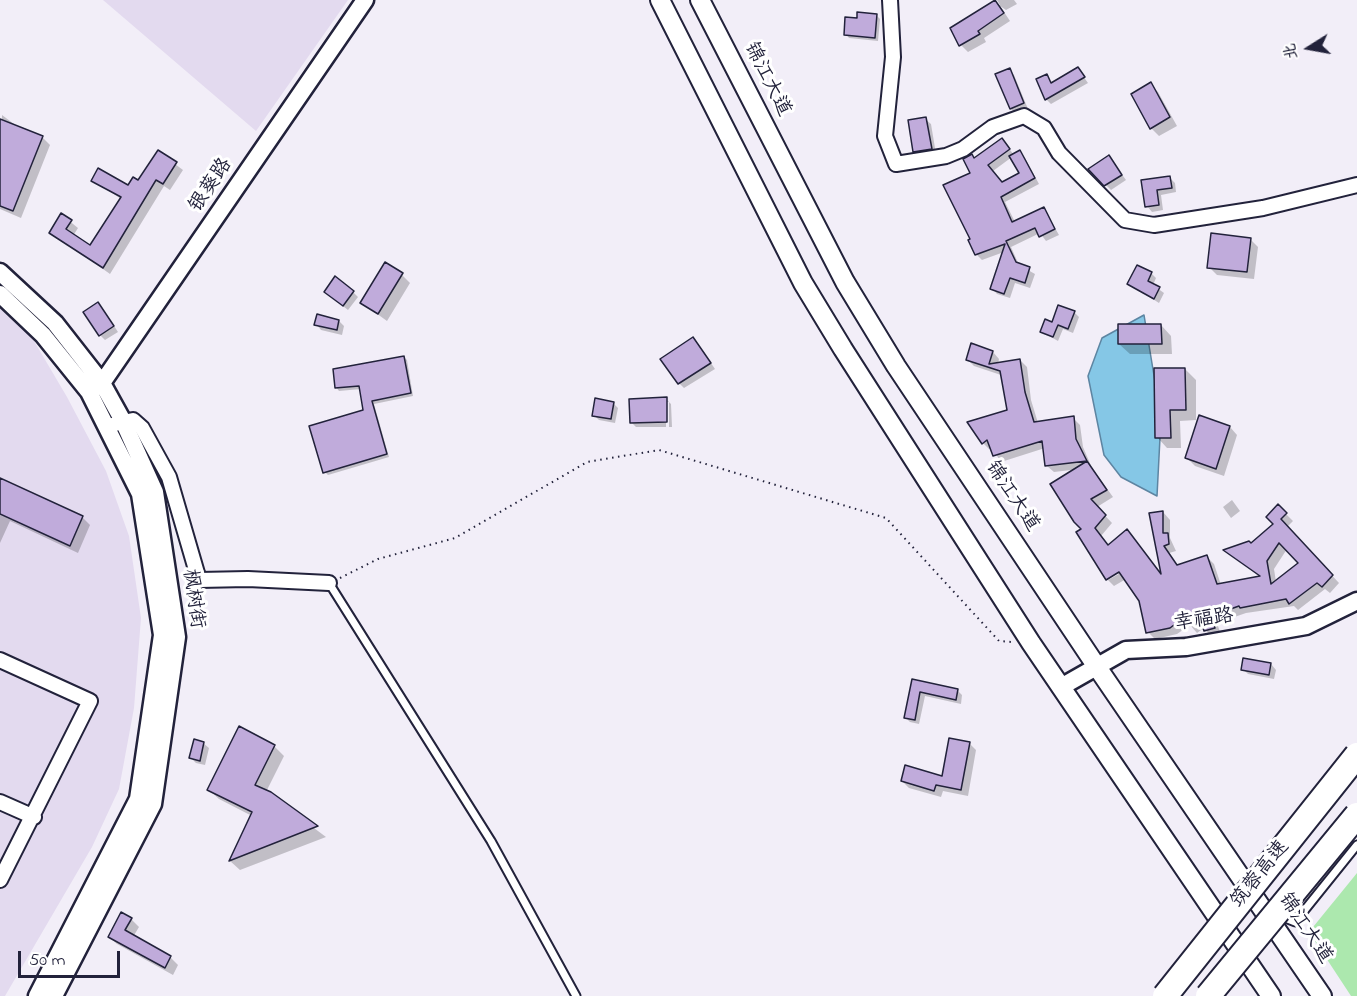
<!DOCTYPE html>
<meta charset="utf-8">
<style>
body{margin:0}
#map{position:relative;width:1357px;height:996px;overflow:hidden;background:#f2eef8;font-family:"Indie Flower","LXGW WenKai TC",sans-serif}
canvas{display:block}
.north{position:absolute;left:1279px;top:18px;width:60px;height:60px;-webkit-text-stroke:4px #fff;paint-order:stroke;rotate:259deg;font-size:16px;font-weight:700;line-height:24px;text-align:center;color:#22223b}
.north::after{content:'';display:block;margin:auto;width:21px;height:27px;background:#22223b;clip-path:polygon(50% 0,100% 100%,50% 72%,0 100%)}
.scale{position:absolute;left:18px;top:951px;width:102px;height:27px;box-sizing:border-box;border:3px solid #22223b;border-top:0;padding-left:8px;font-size:18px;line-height:21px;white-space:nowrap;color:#22223b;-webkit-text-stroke:4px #fff;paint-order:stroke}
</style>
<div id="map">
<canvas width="1357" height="996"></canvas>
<div class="north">北</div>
<div class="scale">50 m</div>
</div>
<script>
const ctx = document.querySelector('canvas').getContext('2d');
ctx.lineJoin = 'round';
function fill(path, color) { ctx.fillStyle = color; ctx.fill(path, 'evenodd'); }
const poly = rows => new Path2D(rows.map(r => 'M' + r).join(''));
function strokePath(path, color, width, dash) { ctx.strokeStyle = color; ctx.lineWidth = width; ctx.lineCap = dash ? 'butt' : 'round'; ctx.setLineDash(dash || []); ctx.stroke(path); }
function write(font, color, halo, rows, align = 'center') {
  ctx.font = font + ' "Indie Flower","LXGW WenKai TC",sans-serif'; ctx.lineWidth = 6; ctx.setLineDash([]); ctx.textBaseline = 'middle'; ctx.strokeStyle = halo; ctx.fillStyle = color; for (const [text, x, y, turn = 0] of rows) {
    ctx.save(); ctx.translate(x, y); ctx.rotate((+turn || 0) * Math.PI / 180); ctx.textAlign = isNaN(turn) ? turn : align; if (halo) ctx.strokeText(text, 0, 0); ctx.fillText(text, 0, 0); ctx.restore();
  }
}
fill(poly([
 [103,0,348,0,256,131],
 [0,304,24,324,67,397,106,471,129,536,141,618,134,708,119,789,92,847,5,996,0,996]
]), '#e3daef');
fill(poly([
 [1357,873,1357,996,1351,996,1309,932]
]), '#ace8ae');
const water = poly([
 [1144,315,1161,418,1157,496,1121,477,1104,455,1088,376,1102,338,1144,315]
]);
fill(water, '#85c7e6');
strokePath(water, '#5d85a2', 1.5);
fill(poly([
 [997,0,1014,0,1017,4,1006,10,1000,6,1010,21,984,38,986,42,968,52,961,45,1000,5],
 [876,15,880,19,878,41,849,38,846,34,858,20],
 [1078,69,1088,83,1051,104,1046,99,1046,76,1053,84],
 [1009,70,1014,75,1028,109,1016,114,1011,109,997,75],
 [1150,84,1158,92,1177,126,1159,136,1151,128],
 [2,115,18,127,42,137,50,145,21,218,0,209],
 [925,119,931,124,936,154,920,156,915,151],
 [1007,146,1014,155,1020,152,1025,158,1039,184,1005,202,1015,222,1044,209,1059,235,1046,241,1040,233,1011,247,1019,265,1035,274,1030,288,1015,283,1010,298,997,294,992,288,1004,252,982,260,976,254,972,240,972,173,975,159],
 [1012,157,1021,174,1002,184,993,171],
 [159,152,183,170,170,190,164,186,110,274,51,232,62,215,78,228,73,236,91,247,121,199,93,180,129,187,139,182],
 [1109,157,1126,180,1111,190,1090,169],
 [1170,178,1175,183,1176,192,1161,195,1163,210,1152,212,1147,206,1143,182],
 [1250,239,1258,247,1254,279,1217,275,1209,267],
 [1151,273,1156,278,1153,285,1164,293,1159,303,1129,284],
 [402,275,410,283,387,321,362,303],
 [325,292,353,292,358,297,348,310],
 [103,309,118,332,105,340,100,335],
 [1074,312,1079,317,1073,333,1063,329,1058,341,1042,332],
 [339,321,344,326,342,335,321,330,316,324],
 [1161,325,1171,336,1172,354,1130,354,1119,344],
 [698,344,715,369,684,388,679,383],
 [993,352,999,359,998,364,1020,360,1027,367,1031,400,1038,423,1073,418,1080,425,1083,447,1092,468,1113,497,1097,507,1112,523,1101,536,1109,546,1127,531,1163,577,1163,512,1170,520,1170,538,1176,551,1169,553,1178,566,1207,557,1214,564,1221,585,1261,578,1226,550,1251,545,1275,524,1278,506,1293,521,1287,527,1339,583,1330,593,1325,589,1298,610,1294,606,1246,613,1217,623,1221,635,1212,638,1204,628,1197,633,1190,625,1177,634,1155,639,1148,632,1141,600,1126,579,1114,586,1108,580,1126,570,1083,529,1080,469,1054,472,1047,466,1045,448,1001,462,992,448,989,449,983,443,1008,411,1001,375,974,366,967,359],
 [1287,549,1300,564,1276,582,1274,569],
 [404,357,407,360,413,396,374,404,389,457,328,475,325,472,365,411,361,389,339,391,336,387],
 [1185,369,1196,380,1196,420,1180,421,1181,448,1167,448,1157,437],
 [666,399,671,404,672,427,669,427,669,402,666,402,666,427,636,427,631,422],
 [613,403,618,408,615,423,599,420,594,415],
 [1230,427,1237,435,1224,476,1195,466,1187,458],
 [0,480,82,517,90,525,78,553,10,521,0,543],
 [1232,500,1240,511,1231,518,1223,507],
 [1271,664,1276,670,1274,679,1248,674,1243,669],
 [913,681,957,690,962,695,961,704,925,696,919,724,910,722,905,717],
 [239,728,274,746,284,756,266,792,326,837,240,870,230,861,252,816,219,799,209,790],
 [203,743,209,748,205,765,196,763,191,758],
 [969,743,976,750,968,796,943,791,941,797,909,788,902,781,943,778],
 [131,919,139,927,133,937,170,957,178,965,173,975,117,944,109,937]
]), '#0003');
const building = poly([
 [995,0,1004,13,978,31,980,34,959,46,950,28,995,0],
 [857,12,877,14,875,38,844,35,845,17,857,18,857,12],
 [1078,67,1085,77,1045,100,1036,79,1047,74,1051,83,1078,67],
 [1010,68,1024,103,1010,109,995,74,1010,68],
 [1151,82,1170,117,1150,129,1131,94,1151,82],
 [926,117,932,149,913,152,908,120,926,117],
 [0,119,43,136,13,211,0,206,0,119],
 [1002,138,1010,149,988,165,1002,182,1019,173,1009,156,1020,150,1035,178,1001,197,1012,222,1044,207,1055,229,1039,237,1035,228,1006,241,1016,262,1030,267,1025,283,1010,278,1004,294,990,289,1005,244,975,255,968,240,970,239,943,185,970,173,963,159,972,154,974,158,1002,138],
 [158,150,177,162,163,184,156,180,103,268,49,233,61,213,72,220,66,229,90,245,121,197,91,181,98,168,128,185,133,177,138,180,158,150],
 [1109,155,1122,175,1104,186,1088,169,1109,155],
 [1170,176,1172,188,1157,190,1159,205,1145,207,1141,180,1170,176],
 [1211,233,1251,238,1247,272,1207,268,1211,233],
 [385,262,403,273,378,314,360,303,385,262],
 [1137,265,1152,272,1148,281,1160,287,1154,299,1127,284,1137,265],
 [335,276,354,291,343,306,324,292,335,276],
 [98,302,114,326,99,336,83,312,98,302],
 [1058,305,1075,311,1068,329,1058,325,1053,337,1040,332,1045,319,1052,322,1058,305],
 [317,314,339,320,337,330,314,325,317,314],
 [1118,324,1161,324,1162,344,1118,344,1118,324],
 [693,337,711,363,678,384,660,359,693,337],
 [971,343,993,351,989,364,1020,359,1025,392,1034,422,1074,416,1076,439,1087,461,1045,466,1042,441,993,456,987,440,982,444,967,422,1007,410,1000,371,966,360,971,343],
 [404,356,411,393,372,401,387,454,323,473,309,426,363,410,359,386,335,388,333,369,404,356],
 [1154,368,1185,368,1186,410,1170,410,1171,438,1155,438,1154,368],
 [667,397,667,422,630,423,629,399,667,397],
 [595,398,614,402,611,419,592,416,595,398],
 [1199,415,1230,426,1216,469,1185,458,1199,415],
 [1087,461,1107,490,1091,499,1106,515,1095,528,1108,545,1127,529,1161,574,1149,513,1163,511,1163,533,1168,533,1169,544,1164,546,1177,565,1207,555,1217,584,1260,576,1223,550,1249,541,1251,543,1273,524,1266,517,1278,504,1287,513,1281,519,1333,575,1322,587,1317,583,1289,604,1286,599,1240,608,1239,606,1211,616,1215,628,1204,631,1200,619,1189,626,1183,618,1170,628,1146,633,1139,601,1119,572,1106,580,1076,532,1081,529,1074,522,1050,484,1087,461],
 [1279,543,1298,563,1271,584,1267,561,1279,543],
 [0,478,83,516,70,546,0,514,0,478],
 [1243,658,1271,663,1269,675,1241,670,1243,658],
 [912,679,958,689,956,700,920,692,915,720,904,718,912,679],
 [239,726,275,745,255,785,271,792,318,826,229,861,252,812,207,790,239,726],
 [949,738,970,742,961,790,936,785,934,791,901,781,905,765,942,776,949,738],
 [194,739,204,742,200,761,189,758,194,739],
 [121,912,132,918,125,930,171,956,165,968,108,937,121,912]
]);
fill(building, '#c0abdb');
strokePath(building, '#22223b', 1.5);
const service = poly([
 [329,583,491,841,576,996],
 [1280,916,1295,922,1357,845]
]);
const minor = poly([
 [890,0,893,57,885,136,896,164,946,156,963,149,993,127,1024,116,1044,128,1059,153,1125,220,1154,225,1263,208,1357,185],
 [115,424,133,420,142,428,169,477,199,580,248,579,329,583],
 [0,660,90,701,0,880],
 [0,802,34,817]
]);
const tertiary = poly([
 [0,272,55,323,102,383,123,421,155,492,177,637,153,804,54,996],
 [0,294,43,335,89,392,140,494,162,635,138,799,37,996],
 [95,388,102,383,365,0],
 [1061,687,1126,650,1186,647,1306,626,1357,601]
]);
const secondary = poly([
 [660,0,803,283,843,349,1031,643,1271,996],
 [700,0,845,282,896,366,1097,667,1322,996]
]);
strokePath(service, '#22223b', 11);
strokePath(minor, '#22223b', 18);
strokePath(tertiary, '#22223b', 21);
strokePath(secondary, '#22223b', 22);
strokePath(poly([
 [340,578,378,559,455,538,587,462,659,450,886,518,999,641,1012,642]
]), '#22223b', 2, [1.5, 4.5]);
strokePath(service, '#fff', 7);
strokePath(minor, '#fff', 14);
strokePath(tertiary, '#fff', 16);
strokePath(secondary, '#fff', 18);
const motorwayBridge = poly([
 [1165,996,1357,755],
 [1208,996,1357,815]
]);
strokePath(motorwayBridge, '#22223b', 28, []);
strokePath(motorwayBridge, '#fff', 24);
write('20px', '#22223b', '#fff', [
 ["锦江大道",766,80,63],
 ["银葵路",212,186,-56],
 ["锦江大道",1011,497,56],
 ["枫树街",192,599,82],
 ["幸福路",1204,621,-8],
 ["筑蓉高速",1261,875,-51],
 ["锦江大道",1304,929,56]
]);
</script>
